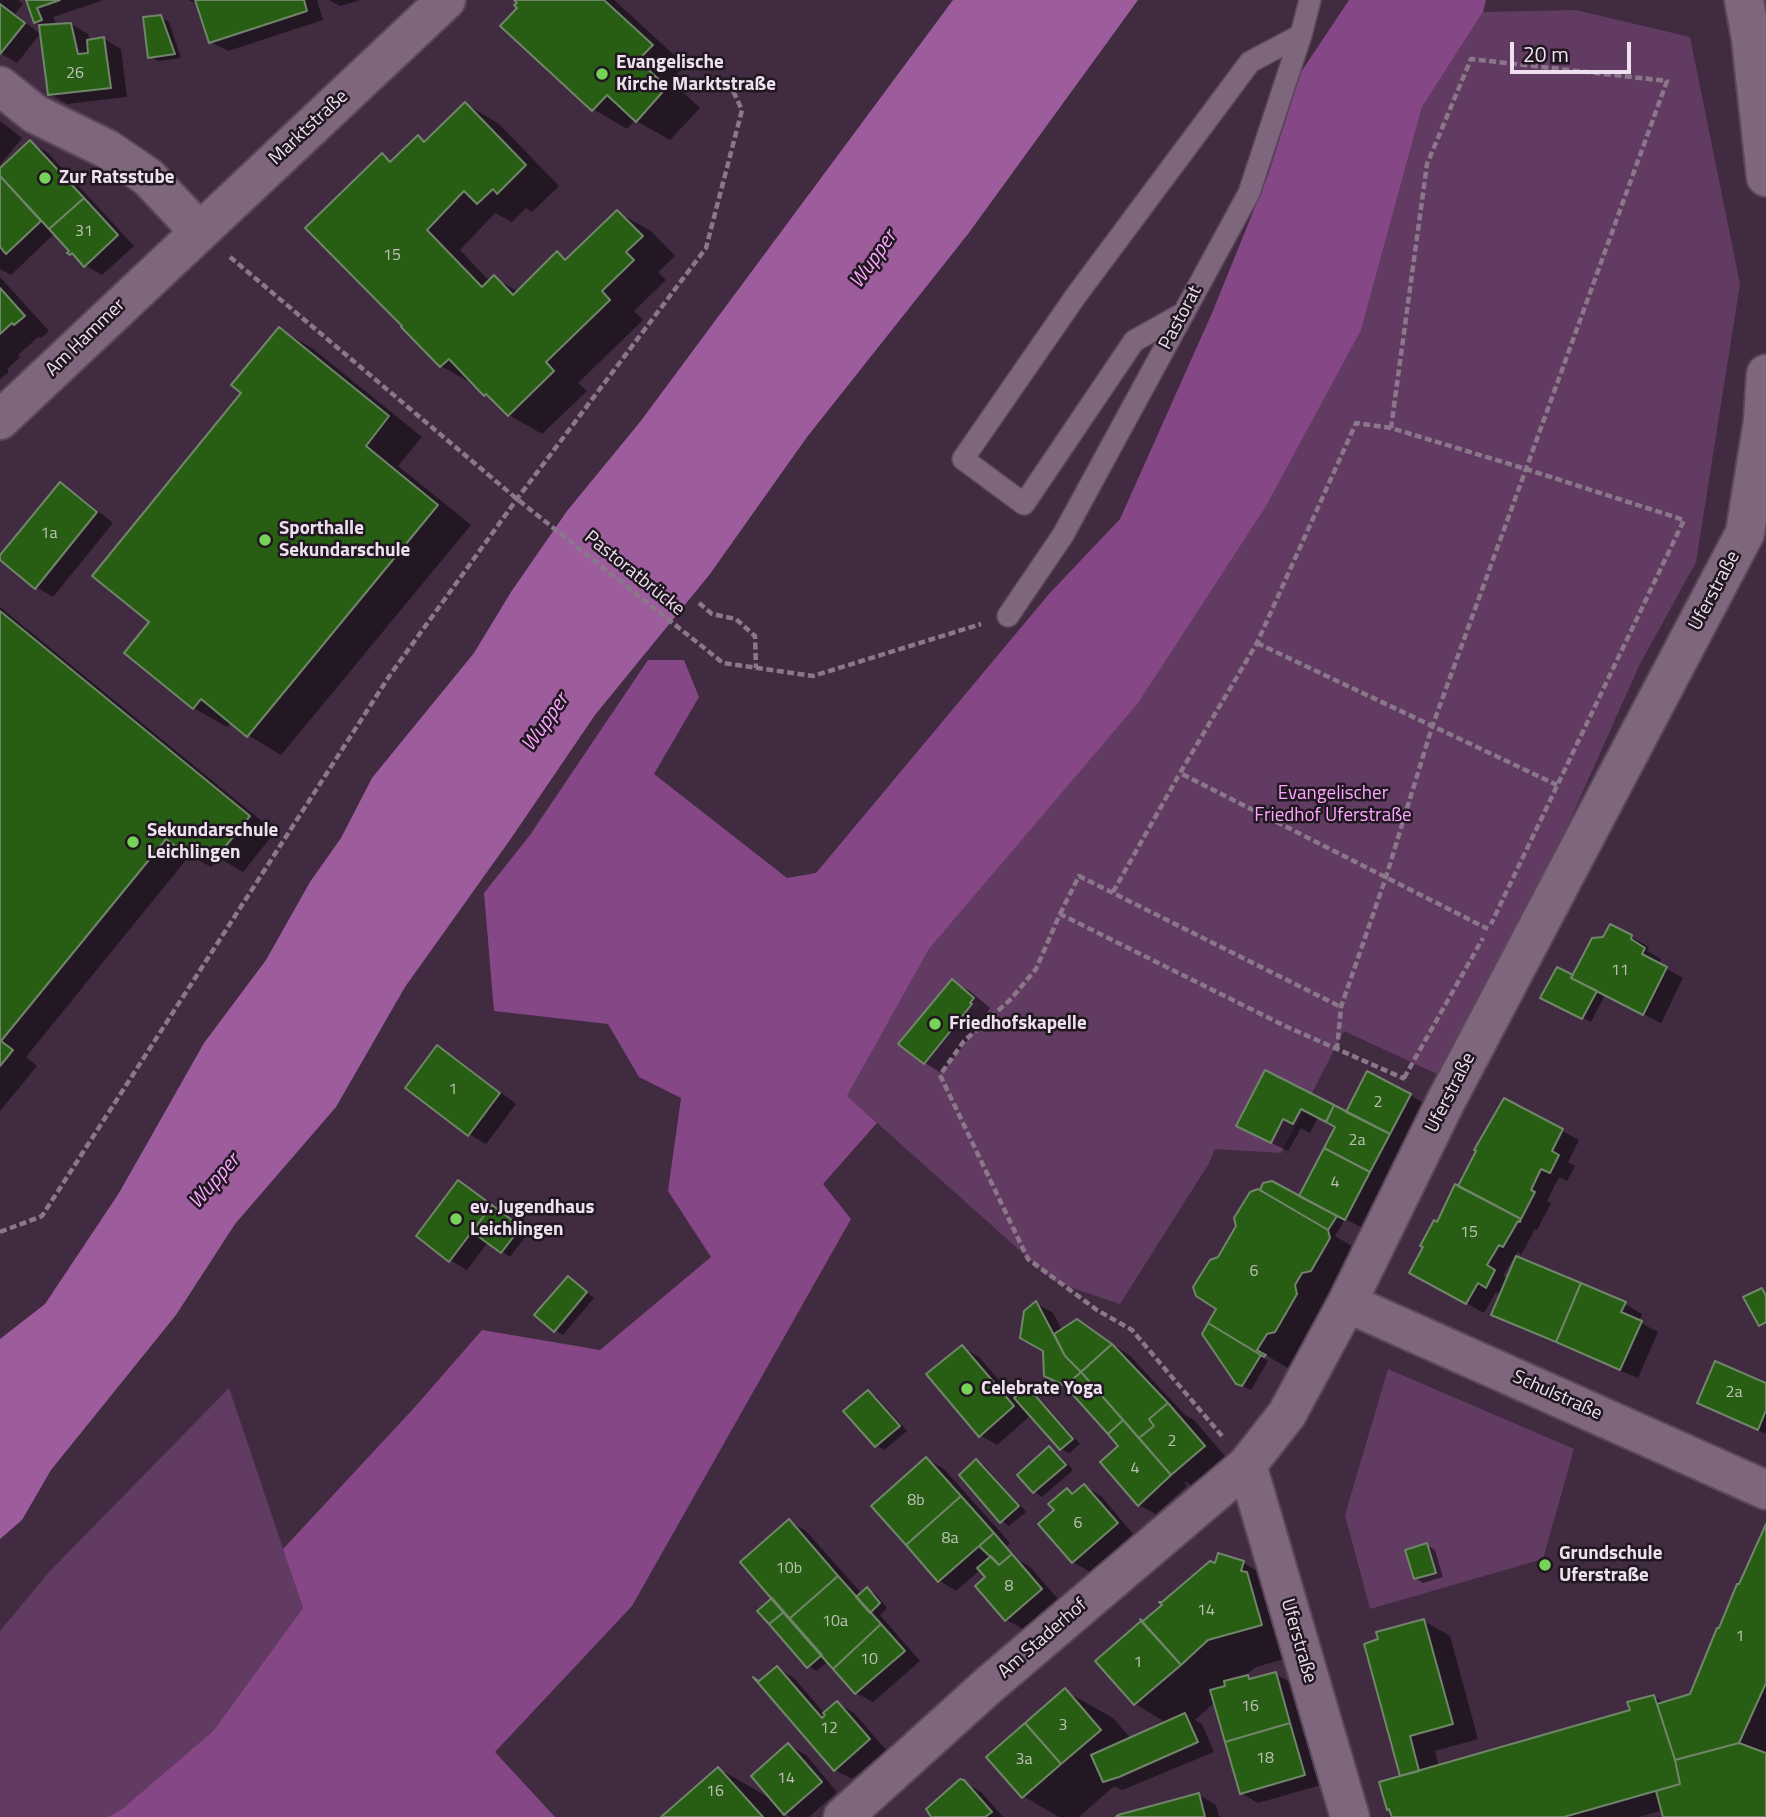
<!DOCTYPE html>
<meta charset="utf-8">
<style>
body{margin:0}
#map{position:relative;width:1766px;height:1817px;overflow:hidden;background:#402b40;font-family:"Titillium Web",sans-serif}
canvas{display:block}
.scale{position:absolute;left:1510px;top:42px;width:121px;height:32px;box-sizing:border-box;border:4px solid #eee0ee;border-top:0;padding-left:9px;font-size:21px;line-height:24px;white-space:nowrap;color:#eee0ee;-webkit-text-stroke:5px #211721;paint-order:stroke}
</style>
<div id="map">
<canvas width="1766" height="1817"></canvas>
<div class="scale">20 m</div>
</div>
<script>
const ctx = document.querySelector('canvas').getContext('2d');
ctx.lineJoin = 'round';
function fill(path, color) { ctx.fillStyle = color; ctx.fill(path, 'evenodd'); }
const poly = rows => new Path2D(rows.map(r => 'M' + r).join(''));
function strokePath(path, color, width, dash) { ctx.strokeStyle = color; ctx.lineWidth = width; ctx.lineCap = dash ? 'butt' : 'round'; ctx.setLineDash(dash || []); ctx.stroke(path); }
function write(font, color, halo, rows, align = 'center') {
  ctx.font = font + ' "Titillium Web",sans-serif'; ctx.lineWidth = 5; ctx.setLineDash([]); ctx.textBaseline = 'middle'; ctx.strokeStyle = halo; ctx.fillStyle = color; for (const [text, x, y, turn = 0] of rows) {
    ctx.save(); ctx.translate(x, y); ctx.rotate((+turn || 0) * Math.PI / 180); ctx.textAlign = isNaN(turn) ? turn : align; if (halo) ctx.strokeText(text, 0, 0); ctx.fillText(text, 0, 0); ctx.restore();
  }
}
fill(poly([
 [1576,10,1690,37,1740,284,1696,562,1639,666,1555,854,1437,1074,1344,1031,1281,1153,1215,1149,1208,1165,1120,1304,1055,1282,847,1096,929,949,1033,826,1361,330,1422,107,1483,12],
 [1388,1369,1574,1449,1543,1559,1370,1609,1345,1515],
 [229,1388,303,1608,213,1731,122,1809,108,1817,0,1817,0,1631,48,1573]
]), '#613b61');
fill(poly([
 [1349,0,1486,0,1483,12,1422,107,1361,330,1266,506,1138,703,929,949,847,1096,877,1123,823,1184,851,1219,632,1606,495,1752,555,1817,108,1817,122,1809,213,1731,303,1608,283,1549,414,1408,482,1330,600,1350,711,1257,668,1191,681,1098,639,1077,608,1024,494,1011,484,893,530,835,648,660,684,660,699,697,654,774,787,878,816,873,1049,594,1120,519,1212,313,1268,175,1301,72]
]), '#854785');
fill(poly([
 [953,0,1138,0,968,234,807,437,710,574,595,715,512,837,405,987,336,1107,235,1224,176,1315,51,1470,22,1520,0,1539,0,1339,45,1304,119,1193,204,1043,266,960,310,882,341,838,372,778,474,653,511,592,567,511,640,422]
]), '#9d5d9d');
fill(poly([
 [0,0,18,0,23,4,15,14,40,34,17,63,0,53],
 [28,0,104,0,53,17,57,26,71,24,88,34,90,41,104,39,121,49,127,97,67,104,50,94,41,25,35,22],
 [189,0,317,0,323,20,228,51,211,42,199,5],
 [329,0,361,0,340,6],
 [516,0,614,0,685,65,671,81,700,108,670,140,635,120,627,129,593,109,519,7,519,3],
 [161,17,169,22,181,58,158,61,150,57],
 [466,104,499,124,559,186,532,212,526,208,512,222,495,213,460,250,490,282,494,278,519,292,558,254,568,260,617,212,651,231,675,256,658,272,666,280,634,311,643,320,578,383,587,391,542,434,509,415,475,385,441,366,382,155,393,162,418,138,426,142],
 [0,121,22,138,0,165],
 [30,143,47,152,134,246,102,275,85,265,55,233,11,275,0,269,0,170],
 [0,277,49,331,41,338,38,337,18,355,20,357,7,369,9,372,0,379],
 [280,329,313,349,422,437,398,466,471,525,281,755,248,735,232,722,227,727,194,708,151,622,243,393],
 [60,484,77,494,113,523,53,597,36,587,0,558],
 [0,607,275,832,243,872,219,858,211,867,190,855,26,1057,37,1066,0,1111],
 [1611,926,1649,947,1647,951,1661,959,1659,965,1683,978,1661,1023,1605,995,1591,1022,1551,1002,1574,977,1604,938],
 [953,982,970,991,990,1008,986,1014,988,1015,941,1073,925,1063],
 [438,1047,455,1057,516,1104,486,1144,469,1134,408,1088],
 [1265,1072,1347,1114,1410,1095,1427,1105,1363,1228,1345,1219,1335,1236,1375,1260,1305,1378,1259,1351,1257,1354,1268,1361,1251,1390,1237,1383,1218,1308,1311,1222,1313,1219,1300,1198,1337,1127,1318,1117,1310,1133,1301,1128,1288,1151,1255,1135],
 [1504,1100,1579,1140,1568,1162,1575,1166,1567,1181,1559,1177,1547,1201,1551,1203,1537,1230,1535,1229,1521,1255,1518,1251,1503,1276,1508,1279,1625,1304,1642,1314,1639,1322,1658,1332,1638,1378,1510,1324,1494,1314,1502,1295,1496,1292,1484,1313,1428,1282,1438,1224],
 [458,1182,475,1192,528,1233,510,1257,488,1242,467,1270,450,1260],
 [568,1278,594,1298,563,1335,555,1330],
 [1037,1304,1053,1313,1062,1330,1086,1326,1130,1356,1185,1415,1194,1420,1229,1461,1198,1489,1184,1481,1187,1486,1156,1514,1139,1505,1121,1446,1045,1350],
 [962,1347,979,1357,1015,1399,1028,1388,1035,1393,1080,1444,1069,1453,1061,1449,1031,1415,997,1445,980,1435],
 [1766,1385,1766,1434,1699,1403],
 [868,1392,876,1396,907,1431,884,1450,876,1445],
 [1049,1448,1057,1453,1073,1470,1042,1497,1035,1492,1020,1475],
 [927,1459,944,1469,1010,1543,1007,1546,1020,1561,1029,1566,1058,1599,1023,1629,1007,1620,988,1577,981,1569,956,1591,940,1581,873,1506],
 [977,1461,985,1466,1026,1512,1009,1526,1002,1521],
 [1084,1486,1101,1496,1133,1534,1090,1572,1073,1562,1056,1510,1067,1490,1075,1494],
 [789,1521,806,1531,862,1594,868,1589,876,1594,887,1608,880,1615,920,1661,873,1702,856,1693,828,1661,817,1671,809,1666,774,1599],
 [1766,1528,1766,1817,1665,1817,1663,1810,1639,1817,1394,1817,1392,1811,1389,1809,1403,1777,1424,1621,1450,1636,1478,1739,1435,1751,1439,1767,1632,1712,1654,1697,1665,1703,1691,1696],
 [1427,1545,1435,1550,1443,1577,1423,1583,1415,1578],
 [1219,1556,1243,1563,1291,1590,1309,1652,1256,1667,1246,1675,1254,1680,1276,1674,1293,1684,1321,1785,1258,1803,1241,1793,1215,1702,1195,1720,1202,1724,1214,1752,1122,1790,1114,1786,1079,1817,1059,1817,1023,1796,1065,1691,1113,1718,1131,1739,1167,1723,1135,1704,1097,1661,1210,1563,1216,1565],
 [777,1668,794,1678,825,1714,837,1703,854,1713,886,1750,852,1779,835,1770],
 [789,1745,806,1755,837,1792,809,1817,791,1817,779,1810,785,1817,664,1817,719,1769,773,1800],
 [963,1782,981,1792,1003,1817,934,1817],
 [1199,1795,1216,1805,1219,1817,1119,1817]
]), '#0007');
const building = poly([
 [26,0,60,0,37,8,42,20,34,23,26,0],
 [195,0,304,0,307,11,209,43,195,0],
 [514,0,604,0,653,45,638,60,667,87,636,122,607,95,592,111,500,26,517,8,514,5,517,3,514,0],
 [0,4,25,23,0,54,0,4],
 [161,15,175,54,148,58,143,17,161,15],
 [71,23,78,54,88,53,87,40,104,37,111,88,48,95,39,25,71,23],
 [465,102,526,165,497,194,493,189,477,204,464,191,427,230,482,287,494,275,513,295,557,251,565,260,617,210,643,236,626,252,634,260,602,291,610,300,546,362,554,371,508,416,486,394,484,396,449,359,440,367,401,327,402,326,305,228,382,153,390,162,418,135,424,142,465,102],
 [30,140,84,198,49,229,0,176,0,168,30,140],
 [0,176,41,221,6,254,0,247,0,176],
 [84,198,118,235,84,267,72,253,70,255,67,253,69,251,49,229,84,198],
 [0,288,25,316,14,325,12,323,0,334,0,288],
 [279,327,389,416,366,446,438,505,247,737,201,699,193,709,124,653,149,622,92,576,241,393,231,385,279,327],
 [60,482,97,512,35,589,0,560,0,555,60,482],
 [0,611,250,816,216,858,195,842,185,853,166,839,1,1041,13,1050,0,1066,0,611],
 [1610,924,1632,935,1631,939,1645,948,1642,954,1667,967,1643,1015,1571,978,1592,938,1603,937,1610,924],
 [1557,967,1573,975,1571,978,1597,991,1582,1019,1540,998,1557,967],
 [952,979,974,998,970,1003,972,1004,924,1064,898,1044,952,979],
 [437,1045,500,1093,468,1136,405,1088,437,1045],
 [1265,1070,1334,1105,1326,1122,1301,1109,1293,1124,1283,1119,1271,1143,1236,1126,1265,1070],
 [1367,1071,1411,1094,1390,1134,1346,1112,1367,1071],
 [1504,1098,1563,1129,1552,1151,1559,1155,1550,1173,1541,1169,1531,1190,1535,1192,1521,1219,1458,1186,1476,1151,1474,1150,1504,1098],
 [1334,1105,1390,1134,1370,1172,1324,1148,1335,1127,1326,1122,1334,1105],
 [1324,1148,1370,1172,1345,1220,1299,1196,1324,1148],
 [458,1180,492,1205,449,1262,416,1236,458,1180],
 [1272,1181,1337,1216,1328,1230,1260,1190,1263,1183,1272,1181],
 [1455,1184,1521,1219,1520,1222,1518,1221,1503,1247,1499,1245,1487,1265,1495,1270,1486,1288,1478,1283,1466,1304,1409,1273,1423,1247,1420,1246,1434,1220,1437,1222,1455,1184],
 [1258,1189,1328,1230,1330,1238,1311,1271,1302,1273,1295,1285,1297,1294,1275,1332,1267,1334,1257,1350,1266,1355,1264,1357,1208,1323,1216,1309,1196,1296,1193,1287,1210,1260,1218,1257,1236,1226,1234,1218,1250,1192,1258,1189],
 [492,1205,521,1227,501,1253,472,1232,492,1205],
 [1516,1256,1581,1283,1556,1342,1491,1315,1516,1256],
 [568,1276,587,1292,554,1332,534,1315,568,1276],
 [1581,1283,1626,1302,1621,1312,1642,1321,1620,1370,1556,1342,1581,1283],
 [1762,1288,1766,1296,1766,1322,1759,1326,1743,1297,1762,1288],
 [1036,1301,1065,1356,1081,1372,1065,1386,1044,1376,1043,1351,1020,1338,1024,1311,1036,1301],
 [1077,1319,1112,1344,1081,1372,1065,1356,1054,1334,1077,1319],
 [1208,1323,1261,1355,1242,1386,1236,1384,1202,1334,1208,1323],
 [1112,1344,1168,1403,1149,1419,1154,1426,1139,1438,1081,1372,1112,1344],
 [962,1345,1014,1406,979,1437,926,1374,962,1345],
 [1715,1361,1766,1383,1766,1410,1758,1430,1697,1403,1715,1361],
 [1081,1372,1123,1420,1108,1434,1065,1386,1081,1372],
 [1027,1386,1073,1439,1060,1450,1014,1398,1027,1386],
 [868,1390,900,1426,875,1447,843,1411,868,1390],
 [1168,1403,1205,1446,1171,1475,1139,1438,1154,1426,1149,1419,1168,1403],
 [1123,1420,1171,1475,1138,1506,1100,1462,1118,1446,1108,1434,1123,1420],
 [1049,1446,1066,1465,1033,1493,1017,1475,1049,1446],
 [926,1457,961,1496,906,1545,871,1506,926,1457],
 [976,1459,1019,1506,1000,1523,959,1475,976,1459],
 [1084,1484,1118,1523,1072,1563,1038,1524,1054,1510,1048,1504,1067,1488,1072,1494,1084,1484],
 [961,1496,994,1533,938,1582,906,1545,961,1496],
 [789,1519,838,1576,789,1619,740,1562,789,1519],
 [1766,1524,1766,1683,1739,1743,1675,1760,1657,1704,1690,1694,1717,1628,1719,1628,1737,1584,1739,1584,1766,1524],
 [994,1533,1012,1554,999,1565,979,1546,994,1533],
 [1427,1543,1436,1573,1414,1579,1405,1550,1427,1543],
 [1218,1553,1244,1561,1241,1571,1247,1572,1262,1625,1208,1640,1181,1665,1140,1619,1143,1621,1162,1605,1159,1602,1162,1602,1210,1561,1215,1563,1218,1553],
 [1012,1554,1042,1589,1005,1621,975,1586,985,1577,977,1568,991,1556,999,1565,1012,1554],
 [838,1576,881,1624,833,1669,789,1619,838,1576],
 [867,1587,880,1603,870,1613,856,1597,867,1587],
 [772,1598,784,1612,769,1624,757,1611,772,1598],
 [784,1612,822,1655,807,1668,769,1624,784,1612],
 [1424,1619,1453,1724,1410,1736,1419,1771,1400,1776,1364,1644,1378,1639,1376,1632,1424,1619],
 [1141,1621,1181,1665,1134,1705,1095,1661,1141,1621],
 [881,1624,905,1651,855,1694,833,1669,881,1624],
 [777,1666,822,1718,825,1715,823,1713,837,1701,870,1739,834,1771,753,1677,759,1681,777,1666],
 [1276,1672,1290,1723,1225,1742,1210,1690,1225,1686,1224,1681,1248,1675,1249,1679,1276,1672],
 [1065,1688,1101,1730,1061,1764,1025,1723,1065,1688],
 [1654,1695,1675,1760,1680,1784,1564,1817,1392,1817,1389,1809,1387,1810,1379,1782,1630,1710,1627,1702,1654,1695],
 [1185,1713,1198,1742,1119,1777,1103,1782,1091,1755,1185,1713],
 [1025,1723,1061,1764,1022,1798,986,1757,1025,1723],
 [1290,1723,1305,1775,1240,1794,1225,1742,1290,1723],
 [788,1743,822,1782,784,1815,751,1776,788,1743],
 [1739,1743,1766,1753,1766,1817,1663,1817,1656,1791,1680,1784,1675,1760,1739,1743],
 [718,1767,763,1817,661,1817,718,1767],
 [960,1779,964,1780,992,1812,985,1817,931,1817,926,1809,960,1779],
 [1199,1793,1205,1817,1116,1817,1118,1815,1199,1793]
]);
fill(building, '#285e13');
strokePath(building, '#70856a', 2);
const lane = poly([
 [1184,313,1134,341,1024,504,963,459,1075,297,1250,62,1301,35],
 [1008,616,1063,535,1249,193,1301,35,1310,0]
]);
const street = poly([
 [1744,0,1751,39,1766,177],
 [0,86,35,114,107,149,148,177,199,231],
 [1347,1303,1766,1490],
 [1247,1465,1350,1817],
 [843,1817,990,1684,1247,1465,1287,1414,1347,1303,1446,1101,1745,533,1763,421,1766,374]
]);
const secondary = poly([
 [0,420,446,0]
]);
strokePath(lane, '#5a485a', 24);
strokePath(street, '#5a485a', 42);
strokePath(secondary, '#5a485a', 42);
strokePath(poly([
 [230,257,517,499,723,663,813,676,981,624],
 [1391,428,1356,423,1257,643,1180,773,1488,929],
 [699,603,712,614,736,619,755,636,756,668],
 [1257,643,1557,785],
 [1113,892,1180,773],
 [1060,914,1079,876,1341,1007],
 [1337,1050,1341,1007,1386,877,1432,727,1526,469,1667,81,1471,59,1427,164,1391,428,1526,469,1684,520,1491,924],
 [1404,1078,1483,938],
 [0,1232,42,1216,390,675,517,499,706,248,742,110,728,80],
 [1222,1436,1132,1330,1097,1310,1028,1259,940,1075,964,1041,1010,1000,1036,969,1060,914,1285,1026,1405,1079]
]), '#8a788a', 4.5, [7, 3.5]);
strokePath(lane, '#7e667d', 21);
strokePath(street, '#7e667d', 38);
strokePath(secondary, '#7e667d', 38);
for (const [x, y, r, color] of [
 [602,74,7,"#77d259"],
 [45,178,7,"#77d259"],
 [265,540,7,"#77d259"],
 [133,842,7,"#77d259"],
 [935,1024,7,"#77d259"],
 [456,1219,7,"#77d259"],
 [967,1389,7,"#77d259"],
 [1545,1565,7,"#77d259"]
]) { const dot = new Path2D(); dot.arc(x, y, r, 0, 2 * Math.PI); ctx.fillStyle = color; ctx.fill(dot); strokePath(dot, '#211721', 2.5); }
write('16px', '#bcc0b7', null, [
 ["26",75,74],
 ["31",84,232],
 ["15",392,256],
 ["1a",49,534],
 ["11",1620,971],
 ["1",453,1090],
 ["2",1378,1103],
 ["2a",1357,1141],
 ["4",1335,1183],
 ["15",1469,1233],
 ["6",1254,1272],
 ["2a",1734,1393],
 ["2",1172,1442],
 ["4",1135,1469],
 ["8b",916,1501],
 ["6",1078,1524],
 ["8a",950,1539],
 ["10b",789,1569],
 ["8",1009,1587],
 ["14",1206,1611],
 ["10a",835,1622],
 ["1",1740,1637],
 ["10",869,1660],
 ["1",1138,1663],
 ["16",1250,1707],
 ["3",1063,1726],
 ["12",829,1729],
 ["18",1265,1759],
 ["3a",1024,1760],
 ["14",786,1779],
 ["16",715,1792]
]);
write('bold 19px', '#eee0ee', '#211721', [
 ["Evangelische",616,63],
 ["Kirche Marktstraße",616,85],
 ["Zur Ratsstube",59,178],
 ["Sporthalle",279,529],
 ["Sekundarschule",279,551],
 ["Sekundarschule",147,831],
 ["Leichlingen",147,853],
 ["Friedhofskapelle",949,1024],
 ["ev. Jugendhaus",470,1208],
 ["Leichlingen",470,1230],
 ["Celebrate Yoga",981,1389],
 ["Grundschule",1559,1554],
 ["Uferstraße",1559,1576]
], 'left');
write('19px', '#eee0ee', '#211721', [
 ["Marktstraße",309,128,-43],
 ["Pastorat",1181,318,-62],
 ["Am Hammer",86,338,-44],
 ["Pastoratbrücke",634,574,39],
 ["Uferstraße",1715,591,-62],
 ["Uferstraße",1451,1093,-63],
 ["Schulstraße",1557,1396,24],
 ["Am Staderhof",1043,1639,-41],
 ["Uferstraße",1298,1641,74]
]);
write('19px', '#fea7fe', '#211721', [
 ["Evangelischer",1333,794],
 ["Friedhof Uferstraße",1333,816]
]);
write('italic 21px', '#fba5fc', '#211721', [
 ["Wupper",874,260,-55],
 ["Wupper",546,723,-55],
 ["Wupper",215,1182,-49]
]);
</script>
